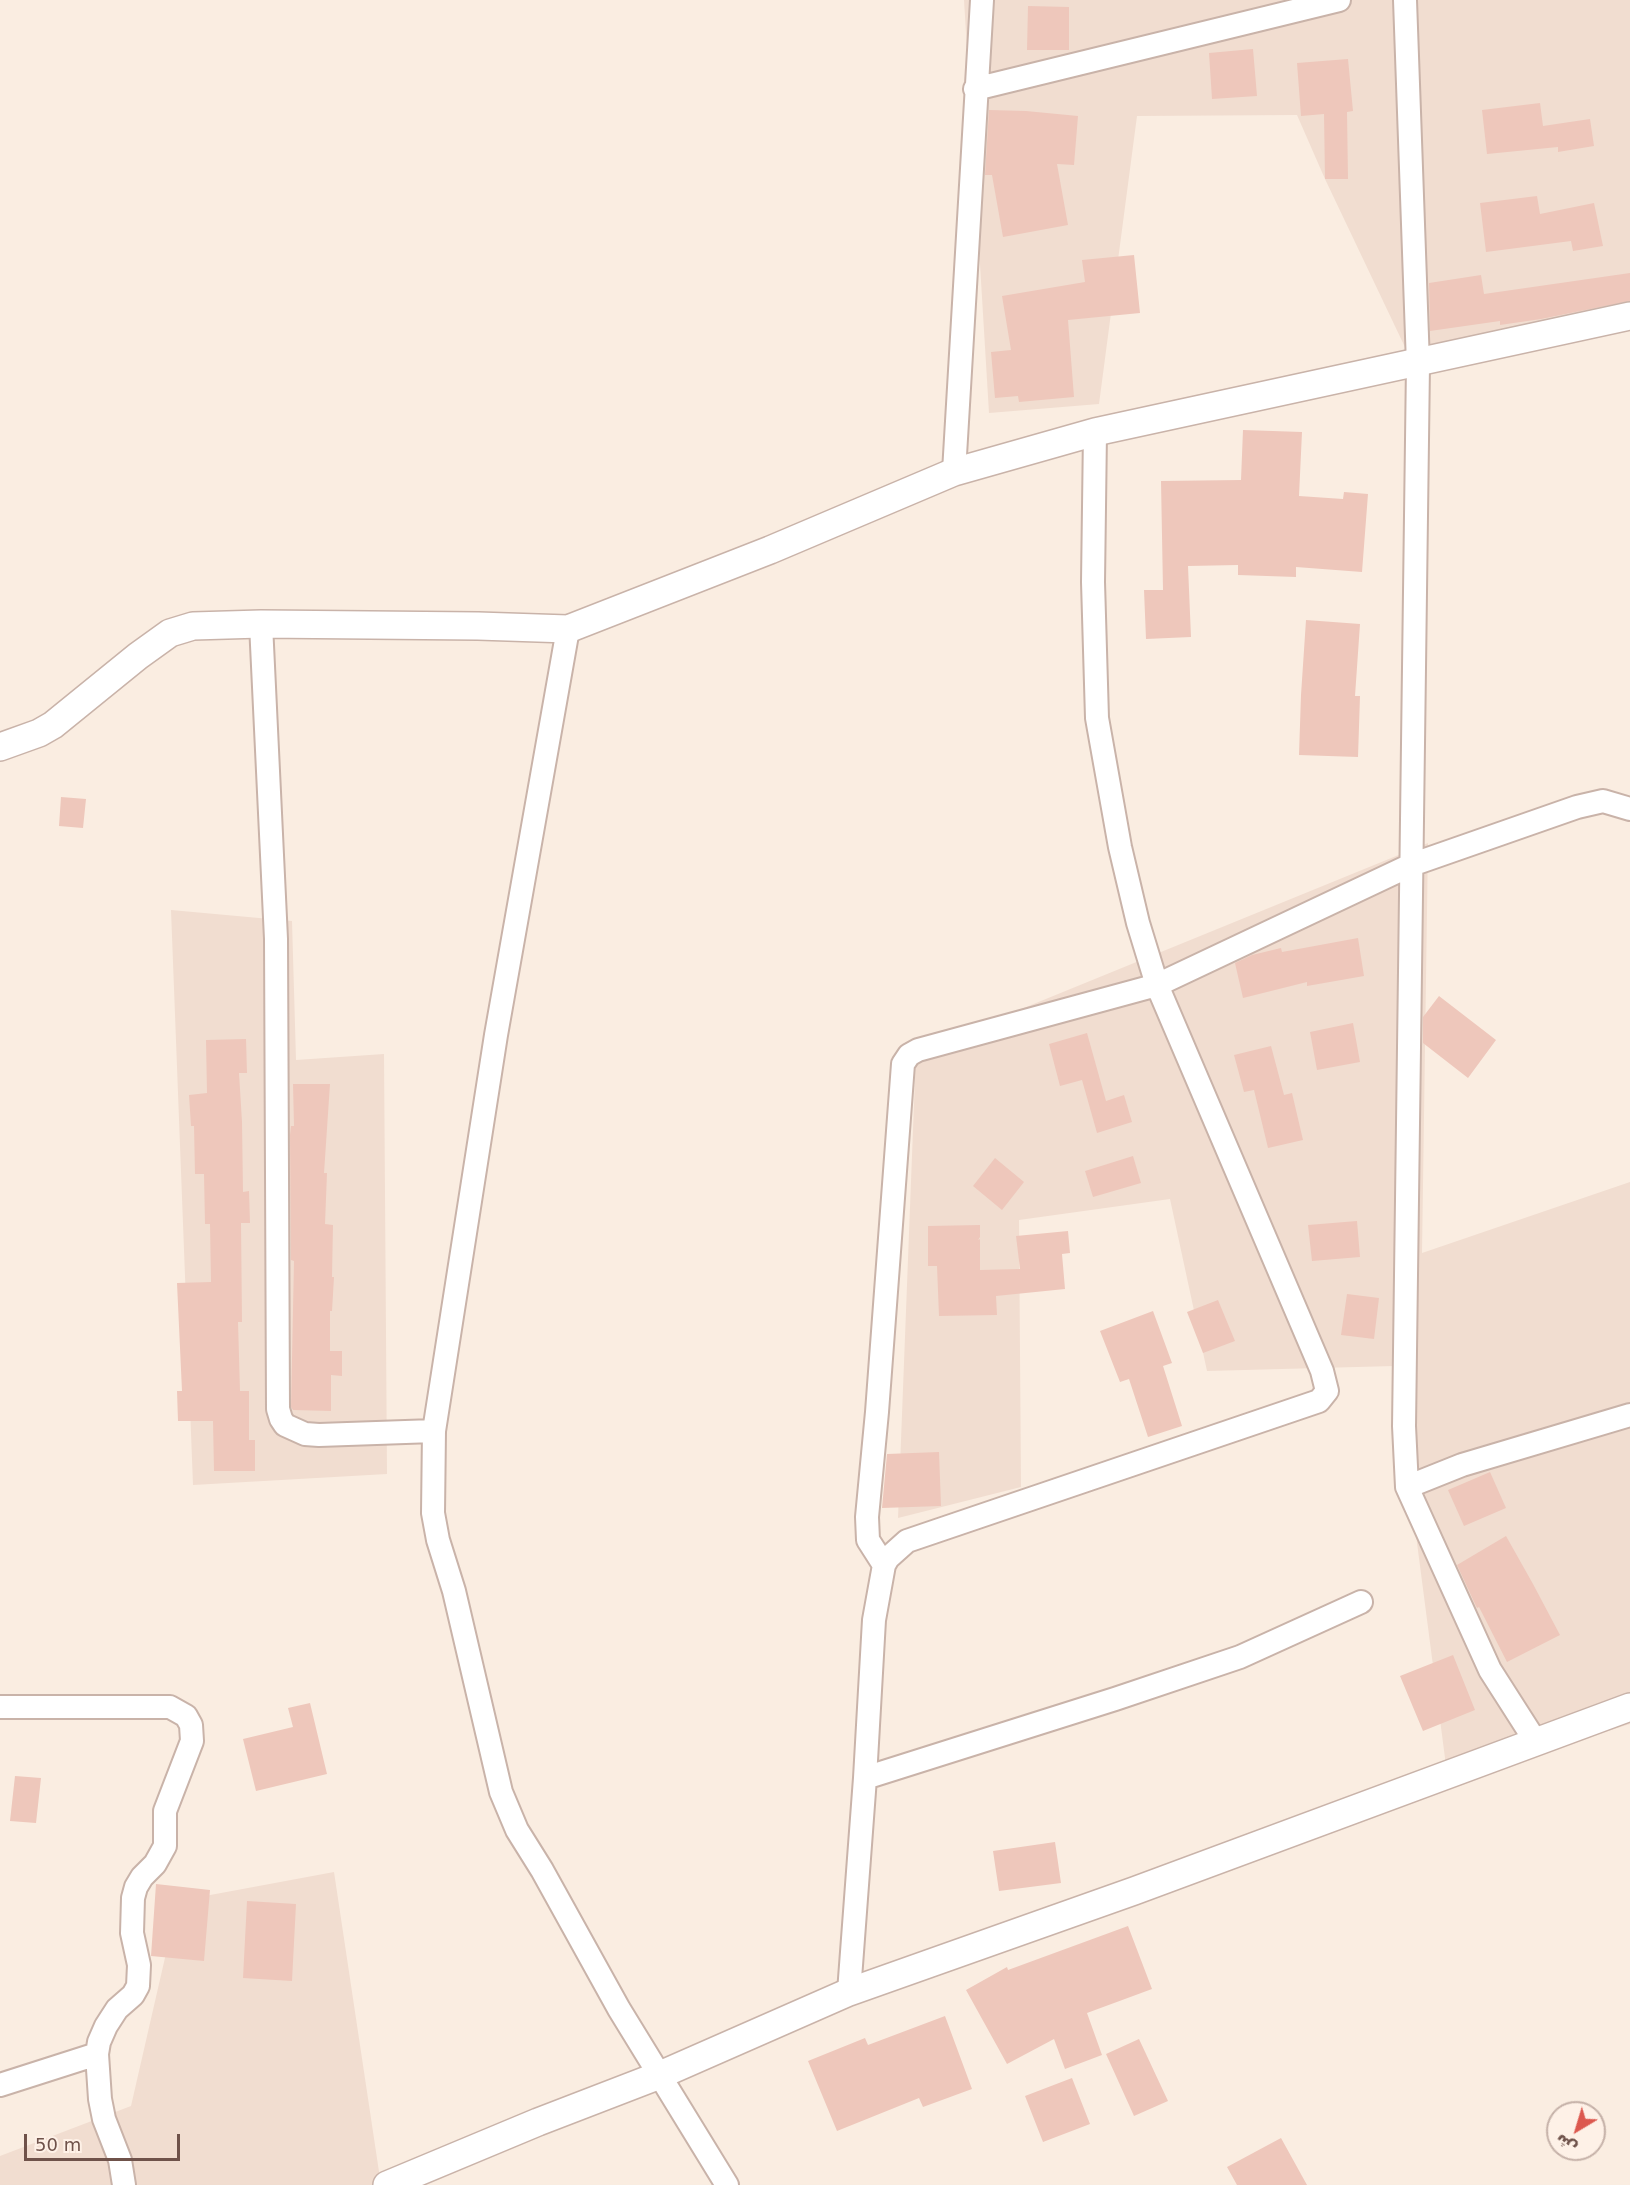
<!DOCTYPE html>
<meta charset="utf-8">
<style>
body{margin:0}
#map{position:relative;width:1630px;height:2185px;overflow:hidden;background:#faede1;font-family:"DejaVu Sans",Vazirmatn,sans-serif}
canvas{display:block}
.north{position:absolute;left:1546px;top:2101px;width:60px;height:60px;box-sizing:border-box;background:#fef1e7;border:2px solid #c5b1a8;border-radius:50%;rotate:218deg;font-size:16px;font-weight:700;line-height:24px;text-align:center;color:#6f524a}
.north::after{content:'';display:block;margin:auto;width:21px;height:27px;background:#dc584e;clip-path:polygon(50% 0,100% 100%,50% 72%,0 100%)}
.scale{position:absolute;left:24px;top:2134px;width:156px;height:27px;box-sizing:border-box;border:3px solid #6f524a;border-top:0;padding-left:8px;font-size:18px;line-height:21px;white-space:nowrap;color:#6f524a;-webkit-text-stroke:4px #fef1e7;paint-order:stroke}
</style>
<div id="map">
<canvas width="1630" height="2185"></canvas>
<div class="north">ش</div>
<div class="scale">50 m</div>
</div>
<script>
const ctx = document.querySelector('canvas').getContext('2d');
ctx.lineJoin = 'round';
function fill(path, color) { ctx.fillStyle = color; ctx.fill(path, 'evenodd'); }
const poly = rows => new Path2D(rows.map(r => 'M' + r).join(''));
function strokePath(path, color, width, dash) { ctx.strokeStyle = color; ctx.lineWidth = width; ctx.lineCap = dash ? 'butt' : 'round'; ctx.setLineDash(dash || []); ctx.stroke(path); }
fill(poly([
 [964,0,1630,0,1630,318,1413,364,1325,179,1297,115,1137,116,1099,404,989,413],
 [1428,843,1422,1253,1630,1182,1630,1724,1448,1781,1394,1366,1207,1371,1170,1199,1019,1220,1021,1487,898,1518,916,1052],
 [171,910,292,921,296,1060,384,1054,387,1474,193,1485],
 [334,1872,381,2185,0,2185,0,2156,131,2106,178,1901]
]), '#f1ddd0');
fill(poly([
 [1028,6,1069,7,1069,50,1027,50],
 [1253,49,1257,96,1212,99,1209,53],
 [1348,59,1353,111,1347,112,1348,179,1325,179,1324,114,1301,116,1297,63],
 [1540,103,1543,126,1590,119,1594,146,1558,152,1558,147,1487,154,1482,110],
 [989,110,1026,111,1078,116,1074,165,1057,164,1068,225,1003,237,992,175,985,175],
 [1537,196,1540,214,1594,203,1603,246,1573,251,1571,241,1486,252,1480,203],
 [1134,255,1140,313,1068,320,1074,397,1019,402,1018,396,995,398,991,352,1011,350,1002,296,1085,282,1082,260],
 [1630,273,1630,301,1541,319,1500,325,1500,321,1430,331,1429,283,1481,275,1484,294],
 [1243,430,1302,432,1299,496,1343,499,1344,492,1368,494,1362,572,1296,567,1296,577,1238,575,1238,565,1188,566,1191,637,1146,639,1144,590,1163,590,1161,481,1241,480],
 [1306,620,1360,624,1355,696,1360,696,1358,757,1299,755,1301,695],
 [61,797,86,799,83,828,59,826],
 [1358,938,1364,976,1307,986,1307,982,1243,998,1235,963,1252,955,1281,948,1282,952],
 [1439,996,1496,1040,1468,1078,1423,1043,1423,1017],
 [1353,1023,1360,1062,1317,1070,1310,1032],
 [1087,1033,1106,1101,1124,1095,1132,1122,1097,1133,1082,1080,1060,1086,1049,1044],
 [246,1039,247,1073,239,1073,242,1122,243,1192,249,1191,250,1223,241,1223,242,1322,238,1322,240,1391,249,1391,249,1440,255,1440,255,1471,214,1471,213,1421,178,1421,177,1391,182,1391,177,1283,211,1282,210,1224,205,1224,204,1174,195,1174,194,1126,191,1126,189,1095,207,1093,206,1040],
 [1271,1046,1284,1095,1292,1093,1303,1140,1268,1148,1254,1090,1244,1092,1234,1055],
 [293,1084,330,1084,324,1173,327,1173,325,1224,333,1225,332,1277,334,1277,332,1311,330,1311,330,1351,342,1351,342,1376,331,1375,331,1411,293,1410,291,1407,294,1261,291,1260,290,1135,291,1126,294,1126],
 [1133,1156,1141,1183,1093,1197,1085,1171],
 [995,1158,1024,1182,1002,1210,973,1186],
 [1357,1221,1360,1257,1312,1261,1308,1225],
 [980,1225,980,1237,978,1240,980,1239,980,1270,1020,1269,1016,1236,1068,1231,1070,1253,1062,1254,1065,1289,996,1296,997,1315,939,1316,937,1266,928,1266,928,1226],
 [1347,1294,1379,1298,1374,1339,1341,1335],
 [1218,1300,1235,1341,1203,1353,1187,1312],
 [1153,1311,1172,1363,1163,1366,1182,1426,1148,1437,1129,1379,1120,1382,1100,1331],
 [939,1452,941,1506,882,1508,887,1454],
 [1490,1472,1506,1508,1464,1526,1448,1490],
 [1506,1536,1533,1584,1560,1635,1507,1662,1479,1607,1477,1608,1476,1606,1457,1565],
 [1453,1655,1475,1710,1423,1731,1400,1676],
 [310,1703,327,1774,256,1791,243,1739,293,1727,288,1708],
 [15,1776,41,1778,36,1823,10,1821],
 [1055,1842,1061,1883,999,1891,993,1851],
 [156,1884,210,1890,204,1961,151,1956],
 [247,1901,296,1904,292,1981,243,1978],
 [1128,1926,1152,1989,1087,2013,1102,2055,1065,2069,1054,2039,1007,2064,966,1990,1007,1967,1008,1970],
 [945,2016,972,2089,923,2107,919,2098,837,2131,808,2061,865,2038,868,2045],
 [1139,2039,1168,2101,1134,2116,1106,2054],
 [1072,2078,1090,2124,1043,2142,1025,2096],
 [1281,2138,1307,2185,1237,2185,1227,2167]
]), '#eec7bb');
const minor = poly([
 [1405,0,1418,364,1404,1426,1407,1487,1490,1670,1536,1742],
 [975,89,1339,0],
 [954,472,982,0],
 [261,624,276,939,278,1409,281,1419,285,1425,305,1434,319,1435,434,1431],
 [568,629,496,1035,434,1431,433,1513,438,1540,454,1591,501,1792,517,1830,542,1870,619,2009,727,2185],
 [1407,1487,1462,1465,1630,1415],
 [884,1565,868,1540,867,1517,877,1412,903,1064,909,1055,918,1050,1157,985,1138,923,1120,847,1097,718,1093,582,1095,432],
 [0,1707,170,1707,186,1716,191,1725,192,1741,165,1811,165,1846,155,1864,142,1877,136,1887,133,1898,132,1933,139,1965,138,1986,133,1995,117,2009,106,2026,99,2042,97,2054,100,2099,104,2119,120,2160,124,2185],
 [865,1778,1115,1699,1240,1657,1361,1602],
 [849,1992,865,1778,874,1620,884,1565,888,1558,907,1541,1319,1401,1327,1391,1322,1371,1157,985,1411,865,1577,807,1603,801,1630,809],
 [0,2085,97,2054]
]);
const tertiary = poly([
 [0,747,39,733,53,725,138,656,170,633,193,626,261,624,478,626,568,629,770,550,954,472,1095,432,1630,316],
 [387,2185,538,2122,660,2075,849,1992,1134,1891,1630,1707]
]);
strokePath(minor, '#c9b3a9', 26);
strokePath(tertiary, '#c9b3a9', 30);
strokePath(minor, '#fff', 22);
strokePath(tertiary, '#fff', 27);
</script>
